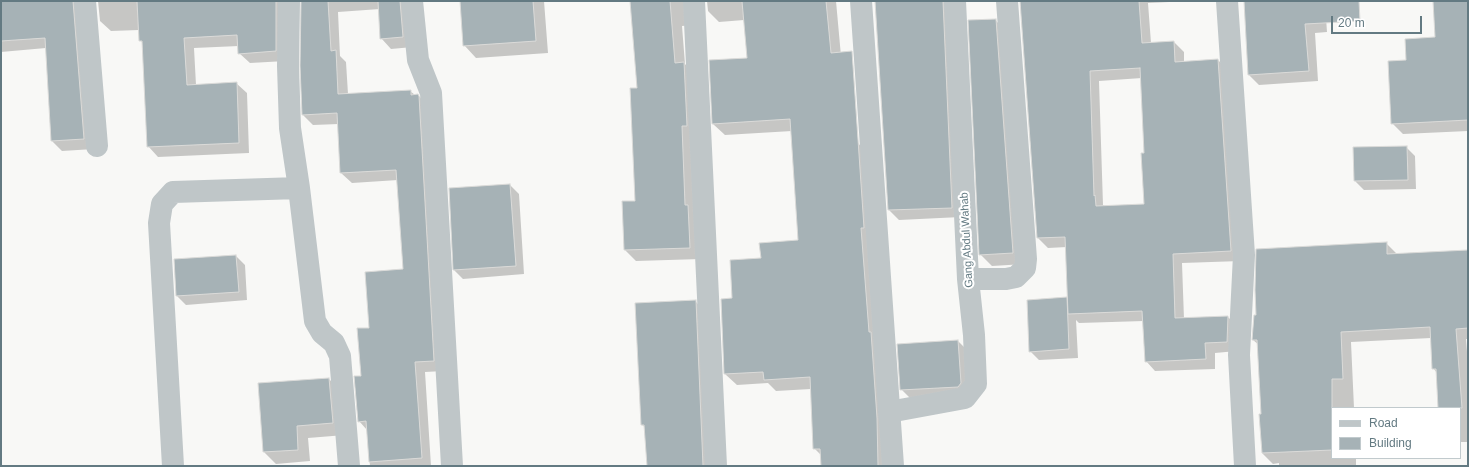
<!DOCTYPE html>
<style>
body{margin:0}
#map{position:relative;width:1469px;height:467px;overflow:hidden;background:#f8f8f6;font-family:Arial,sans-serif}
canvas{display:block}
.frame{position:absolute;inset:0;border:2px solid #637a82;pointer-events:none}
.legend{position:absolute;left:1331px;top:407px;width:130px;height:52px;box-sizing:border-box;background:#fff;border:1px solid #c1cacd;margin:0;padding:5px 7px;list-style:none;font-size:12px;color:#637a82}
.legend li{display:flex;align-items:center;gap:8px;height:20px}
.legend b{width:20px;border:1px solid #c1cacd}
.scale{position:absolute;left:1331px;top:16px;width:91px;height:18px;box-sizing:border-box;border:2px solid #637a82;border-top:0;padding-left:5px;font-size:12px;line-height:14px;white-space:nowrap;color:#637a82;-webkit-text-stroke:3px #fff;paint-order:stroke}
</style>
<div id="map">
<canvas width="1469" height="467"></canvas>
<div class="frame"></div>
<ul class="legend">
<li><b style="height:5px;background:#bfc6c8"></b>Road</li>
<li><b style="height:11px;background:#a6b2b6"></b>Building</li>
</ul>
<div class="scale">20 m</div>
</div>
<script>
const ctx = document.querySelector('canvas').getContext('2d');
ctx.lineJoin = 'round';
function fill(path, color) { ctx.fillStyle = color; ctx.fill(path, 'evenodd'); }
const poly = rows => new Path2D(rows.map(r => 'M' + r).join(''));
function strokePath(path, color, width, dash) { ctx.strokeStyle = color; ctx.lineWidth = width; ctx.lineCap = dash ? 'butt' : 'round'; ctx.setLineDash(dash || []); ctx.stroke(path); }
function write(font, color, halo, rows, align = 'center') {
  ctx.font = font + ' Arial,sans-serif'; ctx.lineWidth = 4; ctx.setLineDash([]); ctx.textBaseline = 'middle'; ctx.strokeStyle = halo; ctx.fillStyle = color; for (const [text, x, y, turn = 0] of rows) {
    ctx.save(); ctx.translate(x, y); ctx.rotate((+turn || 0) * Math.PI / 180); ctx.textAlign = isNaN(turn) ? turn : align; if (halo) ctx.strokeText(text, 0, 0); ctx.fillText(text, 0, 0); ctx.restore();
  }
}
fill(poly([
 [1,1,88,1,94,149,62,151,52,141,46,48,1,52],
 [98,1,293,1,286,61,250,63,239,53,239,46,194,48,196,85,236,83,247,93,249,153,158,157,148,146,143,43,140,40,139,30,111,31,100,21],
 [302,1,416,1,413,47,391,49,381,38,380,9,338,12,340,56,346,62,348,94,410,91,415,95,418,95,428,106,444,371,425,372,431,466,370,466,367,430,359,421,362,376,370,328,404,270,398,180,352,183,341,173,339,124,313,125,303,115],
 [461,1,544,1,548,53,476,58,464,45],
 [631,1,701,1,693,25,682,26,685,64,695,75,701,259,636,261,625,250,636,202,638,89],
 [707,1,836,1,849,144,858,143,869,155,888,466,822,466,821,455,814,448,811,389,776,391,768,383,737,385,725,374,733,299,762,259,799,241,792,131,725,135,713,124,748,59,744,20,719,22,708,11],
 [876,1,953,1,961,217,899,220,889,210],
 [1021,1,1191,1,1148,3,1151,43,1174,42,1184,52,1184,62,1218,60,1228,70,1241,261,1182,263,1184,319,1228,317,1238,327,1237,351,1215,353,1215,369,1155,371,1146,361,1144,321,1079,323,1076,320,1078,358,1039,360,1030,351,1066,298,1069,301,1067,247,1048,248,1038,238],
 [1142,78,1146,154,1145,205,1105,206,1103,205,1099,81],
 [1245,1,1355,1,1325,3,1327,32,1315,33,1318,81,1259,85,1249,75],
 [1434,1,1468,1,1468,131,1403,134,1392,123,1407,61,1436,38],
 [995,20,1008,32,1025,264,992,266,980,254],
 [1406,147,1415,156,1416,189,1364,190,1355,181,1354,148],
 [510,185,519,194,524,274,463,279,454,270],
 [1386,243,1397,254,1468,251,1468,339,1466,339,1468,364,1468,442,1460,442,1460,408,1439,408,1437,373,1433,368,1431,338,1351,342,1354,408,1332,408,1332,458,1356,458,1356,466,1279,466,1279,463,1273,464,1262,453,1263,415,1259,345,1253,340],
 [236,256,245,265,247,300,186,305,177,296],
 [695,301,704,310,712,466,648,466,645,427,642,425],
 [958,341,967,350,970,392,910,398,901,389],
 [329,379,341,391,345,435,308,438,310,461,276,464,264,452]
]), '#0003');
const building = poly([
 [1,1,73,1,84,139,51,141,45,38,1,41,1,1],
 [137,1,276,1,276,51,238,54,237,35,184,38,187,85,237,82,239,143,147,147,142,41,139,41,137,1],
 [301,1,328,1,331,51,336,50,338,94,411,90,411,95,418,94,419,96,434,361,415,362,422,458,369,462,366,421,358,422,354,376,361,376,357,328,369,328,365,272,403,269,396,170,340,173,337,113,302,115,300,66,301,1],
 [378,1,400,1,403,37,380,39,378,1],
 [460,1,533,1,536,41,463,46,460,1],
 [630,1,670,1,675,63,684,62,687,126,682,126,685,205,688,205,690,248,624,250,622,201,635,201,630,88,637,88,630,1],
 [742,1,826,1,831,53,852,51,864,228,861,228,869,332,871,332,877,418,878,466,821,466,820,449,813,449,810,377,764,380,763,372,724,374,721,299,732,298,730,260,761,258,759,243,798,240,790,119,712,124,709,60,747,58,742,1],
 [875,1,943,1,952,208,888,210,875,1],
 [1020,1,1139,1,1142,43,1174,41,1175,62,1218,59,1231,251,1173,254,1175,318,1228,316,1227,342,1205,343,1206,359,1145,362,1142,311,1068,314,1065,237,1037,238,1020,1],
 [1140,68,1144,153,1141,153,1144,204,1096,206,1095,195,1094,196,1090,71,1140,68],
 [1244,1,1359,1,1360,21,1305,24,1309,71,1248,75,1244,1],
 [1433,1,1468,1,1468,120,1391,124,1388,61,1406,60,1405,39,1435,37,1433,1],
 [996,19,1013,253,979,255,968,20,996,19],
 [1407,146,1408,180,1354,181,1353,147,1407,146],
 [510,184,516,266,453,270,449,188,510,184],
 [1387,242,1387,254,1468,250,1468,328,1456,329,1462,408,1438,408,1436,369,1432,369,1430,327,1341,332,1343,379,1332,379,1332,450,1262,453,1259,414,1261,414,1257,340,1252,340,1254,315,1256,315,1255,290,1256,249,1387,242],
 [236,255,239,292,176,296,174,259,236,255],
 [1067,297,1069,349,1029,352,1027,300,1067,297],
 [696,300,703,466,647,466,644,425,641,425,635,303,696,300],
 [958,340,961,383,958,387,900,390,897,344,958,340],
 [329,378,333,423,297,426,298,450,263,452,258,383,329,378]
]);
fill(building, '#a6b2b6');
strokePath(building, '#dadad8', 1);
strokePath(poly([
 [85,1,97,146],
 [289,1,288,66,290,128,299,188,315,321,322,333,334,343,340,356,349,466],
 [412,1,418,60,431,93,452,466],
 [694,1,716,466],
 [861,1,893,466],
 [1227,1,1244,255,1239,355,1245,466],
 [968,279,1006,279,1016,277,1025,268,1026,259,1007,1],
 [889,412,965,398,976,384,974,335,968,279,955,1],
 [173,466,159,223,162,204,173,192,299,188]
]), '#bfc6c8', 22);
write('11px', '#637a82', '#fff', [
 ["Gang Abdul Wahab",967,240,-93]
]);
</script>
